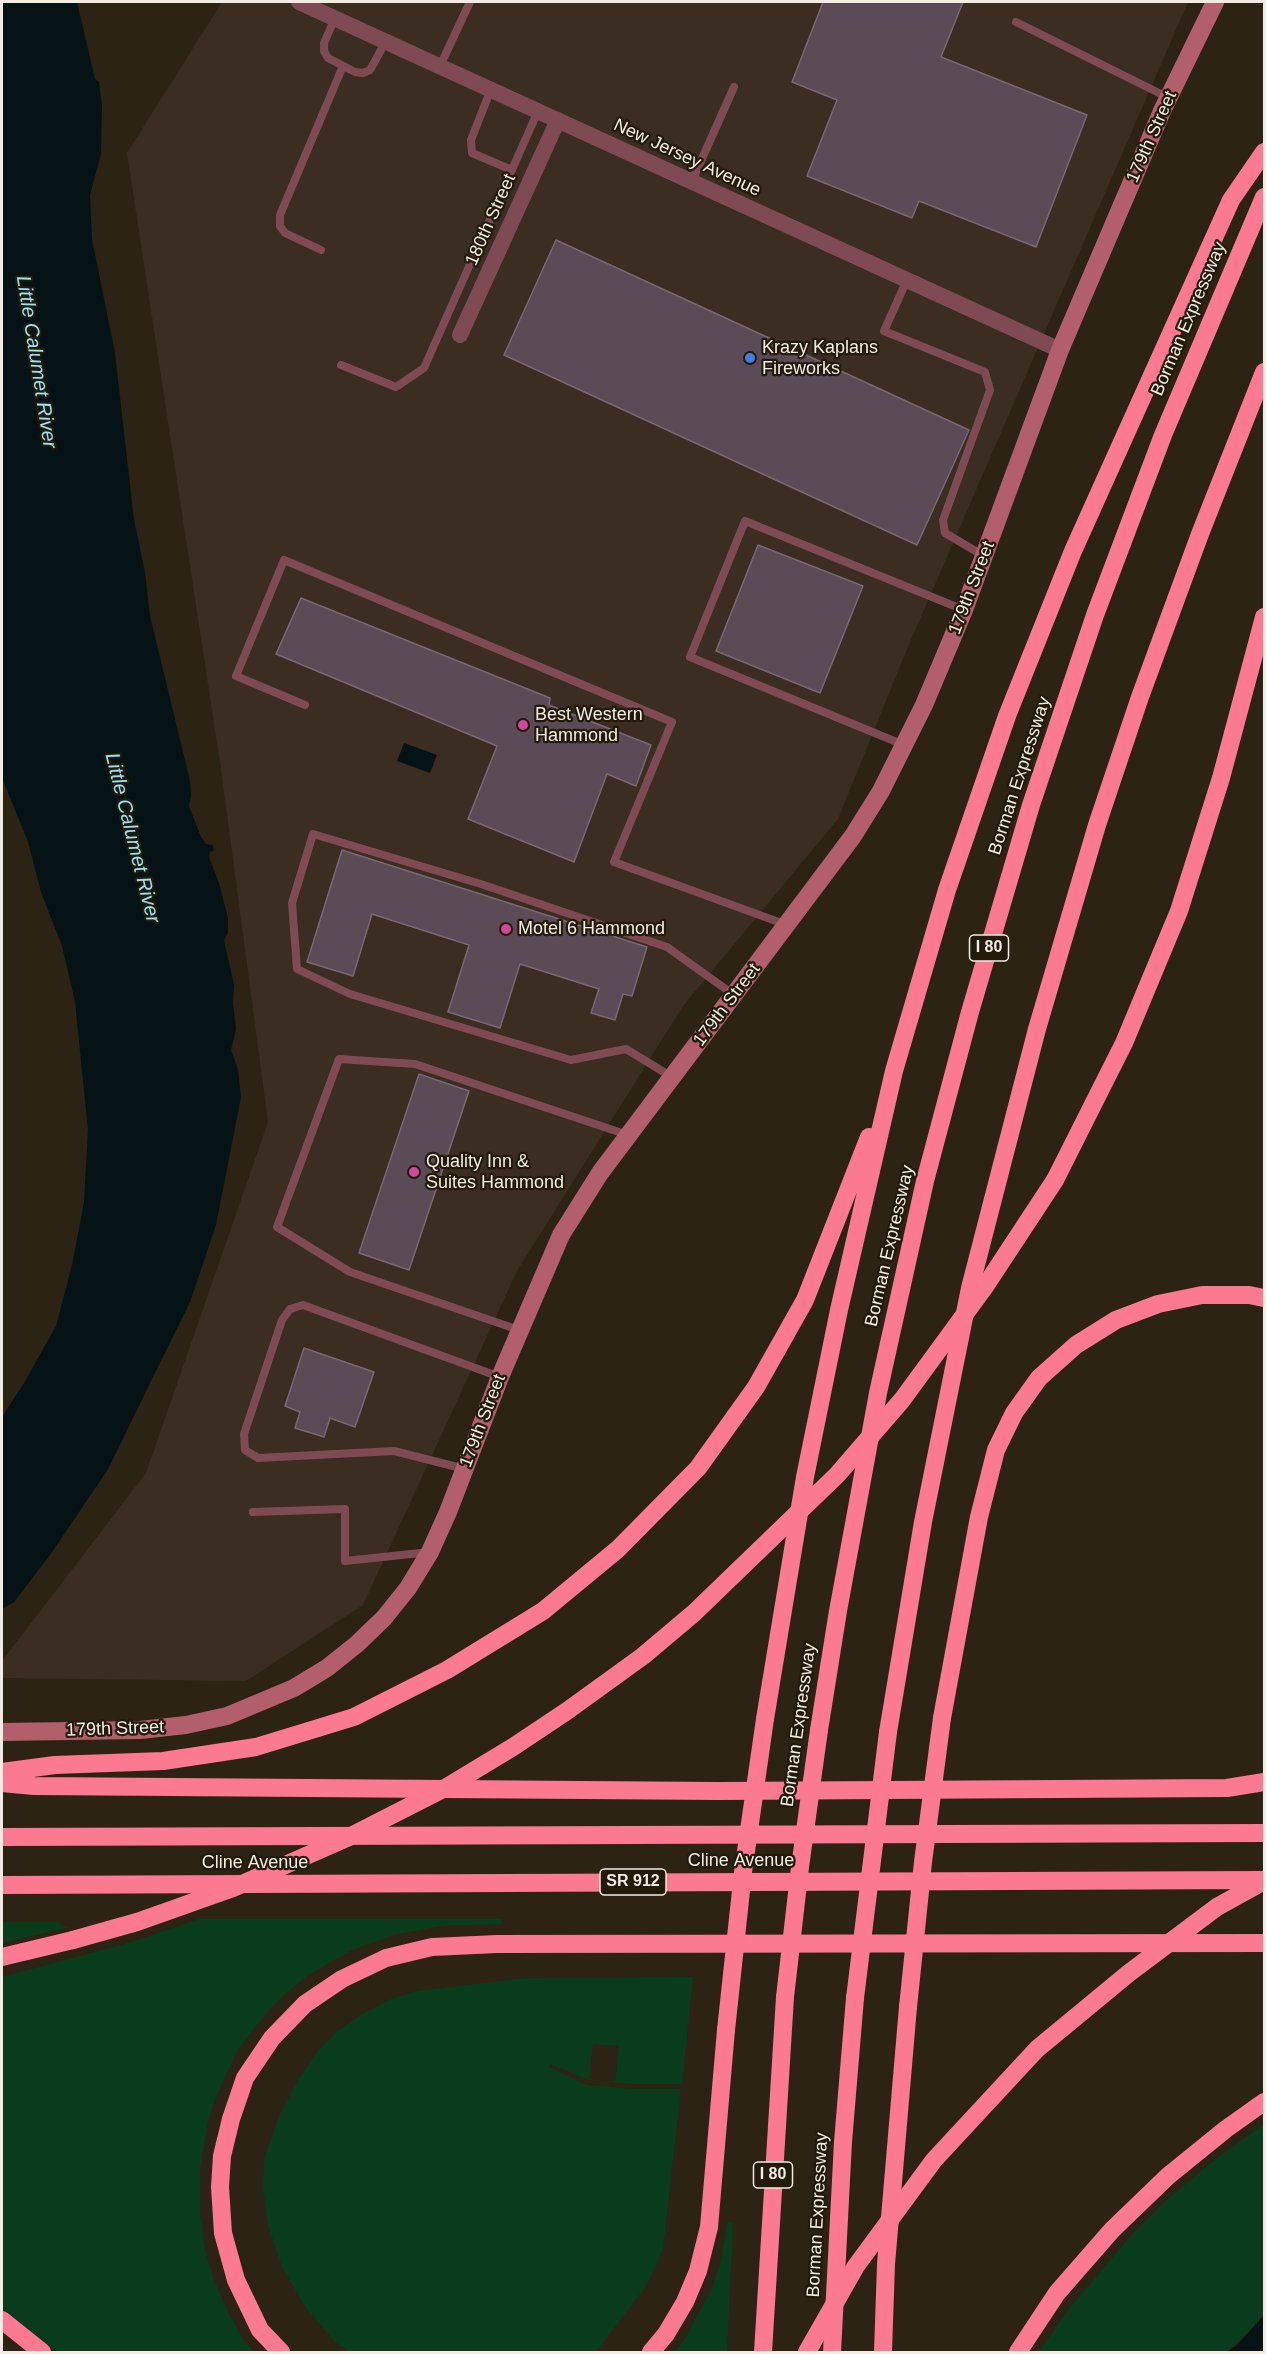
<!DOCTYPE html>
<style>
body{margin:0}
#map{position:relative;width:1266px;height:2354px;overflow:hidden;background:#2c2315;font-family:Helvetica,sans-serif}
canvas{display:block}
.frame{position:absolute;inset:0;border:3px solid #f2ece3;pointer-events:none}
</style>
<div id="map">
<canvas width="1266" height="2354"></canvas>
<div class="frame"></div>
</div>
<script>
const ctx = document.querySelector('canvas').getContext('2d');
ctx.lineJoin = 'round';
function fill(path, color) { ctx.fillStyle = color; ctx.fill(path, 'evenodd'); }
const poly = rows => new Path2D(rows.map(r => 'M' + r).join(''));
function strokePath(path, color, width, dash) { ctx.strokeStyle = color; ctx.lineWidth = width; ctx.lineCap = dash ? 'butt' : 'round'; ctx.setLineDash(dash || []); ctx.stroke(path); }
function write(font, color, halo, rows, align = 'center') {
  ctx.font = font + ' Helvetica,sans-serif'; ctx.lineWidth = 4.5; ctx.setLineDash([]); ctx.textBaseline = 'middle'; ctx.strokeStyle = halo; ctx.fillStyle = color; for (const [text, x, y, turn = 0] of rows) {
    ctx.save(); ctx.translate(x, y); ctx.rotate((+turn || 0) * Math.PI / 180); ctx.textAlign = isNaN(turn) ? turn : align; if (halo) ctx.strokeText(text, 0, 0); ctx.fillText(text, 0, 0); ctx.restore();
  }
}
fill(poly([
 [222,2,1188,2,907,649,838,819,683,1006,517,1271,363,1605,246,1681,2,1678,2,1661,146,1473,268,1122,221,769,127,153]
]), '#3b2d21');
fill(poly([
 [199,1919,502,1919,502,1924,442,1926,393,1935,350,1951,307,1976,282,1997,264,2016,237,2051,215,2099,208,2122,200,2170,200,2217,205,2250,213,2277,228,2312,244,2341,254,2352,57,2352,2,2308,2,1977,132,1942],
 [2,1922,58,1922,66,1927,70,1927,2,1943],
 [693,1977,682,2084,632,2084,588,2080,551,2064,549,2067,587,2085,632,2089,681,2089,663,2249,647,2285,596,2352,350,2352,335,2342,306,2308,282,2267,268,2225,263,2187,264,2158,280,2114,298,2080,318,2051,338,2031,362,2014,391,1999,417,1991,527,1978],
 [593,2044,619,2046,615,2082,589,2079],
 [1264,2124,1264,2315,1259,2323,1227,2352,1039,2352,1068,2310,1131,2236,1169,2198,1212,2162],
 [728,2222,733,2222,727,2352,675,2352,685,2339,711,2290,720,2265]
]), '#083c1d');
fill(poly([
 [2,2,77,2,95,79,99,82,102,106,101,154,90,195,92,239,115,353,134,520,145,572,150,616,190,781,191,795,189,806,201,837,206,844,213,845,214,851,210,852,209,857,219,883,228,918,228,933,224,940,234,985,233,1003,236,1029,231,1050,238,1070,241,1097,216,1225,190,1302,107,1471,50,1555,14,1602,2,1609,2,1417,24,1383,56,1326,72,1265,84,1202,88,1130,75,1002,62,946,41,892,28,842,2,778],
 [404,743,437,755,430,773,397,761],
 [1264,2315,1264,2352,1227,2352,1237,2345]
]), '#061316');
const building = poly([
 [823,2,963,2,941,57,1087,115,1036,247,919,201,912,218,807,176,837,100,792,82,823,2],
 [556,240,969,430,917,545,504,355,556,240],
 [758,545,863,586,820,693,716,651,758,545],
 [301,598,550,698,549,705,651,745,636,786,607,774,574,862,468,819,497,746,276,654,301,598],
 [342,850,647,947,632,996,623,994,615,1020,591,1013,599,989,520,964,500,1028,448,1012,469,945,372,914,353,976,307,962,342,850],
 [419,1074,469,1091,409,1270,359,1253,419,1074],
 [304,1348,374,1372,355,1427,330,1418,324,1437,295,1428,300,1412,285,1406,304,1348]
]);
fill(building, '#5b4b57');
strokePath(building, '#786774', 1.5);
strokePath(poly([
 [335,18,324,43,324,51,328,58,355,72,363,73,370,70,386,41],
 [1016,22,1169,98],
 [440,66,470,2],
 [491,89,471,140,472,153,512,170],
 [692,181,734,87],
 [321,250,285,233,280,226,280,215,343,66],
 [907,280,884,331,985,372,990,390,943,520,945,533,984,556],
 [341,365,396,387,424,368,538,111],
 [305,705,236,676,284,560,672,722,614,862,787,925],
 [904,745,690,657,745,521,964,610],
 [672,1077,626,1049,571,1060,350,994,297,969,292,903,313,834,481,884,667,947,734,995],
 [519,1330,350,1272,277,1227,339,1059,415,1064,628,1135],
 [465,1469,394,1451,258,1458,245,1450,244,1434,282,1320,290,1309,303,1305,500,1377],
 [253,1512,345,1509,345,1561,430,1552]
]), '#7f4a53', 8);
strokePath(poly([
 [299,2,1060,350],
 [460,335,558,120]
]), '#7f4a53', 16);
strokePath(poly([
 [2,1732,140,1730,186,1725,227,1716,294,1688,327,1668,357,1644,384,1618,408,1588,430,1552,448,1512,500,1377,561,1235,600,1173,853,836,881,791,924,705,964,610,1060,350,1162,111,1215,2]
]), '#b25e6c', 18);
strokePath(poly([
 [1055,1180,1124,1043,1179,911,1221,778,1264,617],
 [942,1718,979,1517,996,1450,1014,1413,1039,1378,1076,1345,1116,1320,1158,1304,1202,1295,1249,1295,1264,1298],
 [765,1719,805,1477,839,1310,894,1071,947,890,1007,716,1073,551,1231,200,1264,152],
 [819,1730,838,1611,878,1393,925,1181,970,1012,1031,805,1095,615,1163,435,1264,197],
 [888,1732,923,1522,970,1288,1037,1029,1097,825,1140,697,1200,534,1264,372],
 [2,1772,55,1765,163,1761,256,1747,354,1717,447,1670,543,1611,618,1549,698,1468,756,1387,805,1300,869,1137],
 [2,1783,34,1786,719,1791,1227,1788,1264,1782],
 [2,1837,1264,1833],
 [2,1885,1264,1880],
 [2,1957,73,1940],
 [2,2320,42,2352],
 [281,2352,260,2330,236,2280,223,2233,220,2187,222,2156,231,2119,245,2078,272,2038,305,2004,342,1979,386,1958,432,1947,497,1944,1264,1943],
 [651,2352,666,2334,685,2302,698,2271,709,2227,726,2030],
 [763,2352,785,1997],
 [832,2352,843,2142,855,1998],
 [883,2352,886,2264,908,2007],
 [1018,2352,1057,2293,1112,2230,1168,2176,1226,2129,1264,2102]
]), '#fc7992', 18);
strokePath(poly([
 [73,1940,137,1922,233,1888,349,1837,447,1787,513,1747,567,1711,643,1656,694,1613,837,1475,902,1400,984,1288,1055,1180],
 [785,1997,800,1867,819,1730],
 [855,1998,888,1732],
 [908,2007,923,1862,942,1718],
 [726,2030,743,1872,765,1719],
 [807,2352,856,2266,934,2160,1037,2049,1129,1973,1217,1907,1264,1881]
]), '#fc7992', 18);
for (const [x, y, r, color] of [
 [750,358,6,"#3f7fe0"],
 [523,725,6,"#d1479c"],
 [506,929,6,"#d1479c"],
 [414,1172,6,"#d1479c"]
]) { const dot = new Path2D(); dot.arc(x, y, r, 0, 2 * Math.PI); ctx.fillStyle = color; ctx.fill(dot); strokePath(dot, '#221a0b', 2); }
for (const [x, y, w] of [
 [989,948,39],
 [633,1882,66],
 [773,2175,39]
]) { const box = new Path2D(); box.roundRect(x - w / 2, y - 13, w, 26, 4.5); ctx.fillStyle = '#221a0b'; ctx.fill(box); strokePath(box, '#f2ece3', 1.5); }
write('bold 16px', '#f2ece3', null, [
 ["I 80",989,948],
 ["SR 912",633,1882],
 ["I 80",773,2175]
]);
write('18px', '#f2ece3', '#221a0b', [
 ["179th Street",1152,137,-66],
 ["New Jersey Avenue",687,158,25],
 ["180th Street",491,220,-66],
 ["Borman Expressway",1189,319,-67],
 ["179th Street",972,588,-69],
 ["Borman Expressway",1020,776,-72],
 ["179th Street",727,1005,-53],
 ["Borman Expressway",890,1246,-77],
 ["179th Street",483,1421,-69],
 ["Borman Expressway",799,1725,-82],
 ["179th Street",115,1729,-2],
 ["Cline Avenue",741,1861],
 ["Cline Avenue",255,1863],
 ["Borman Expressway",818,2215,-87]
]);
write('18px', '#f2ece3', '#221a0b', [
 ["Krazy Kaplans",762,348],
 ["Fireworks",762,369],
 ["Best Western",535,715],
 ["Hammond",535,736],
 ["Motel 6 Hammond",518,929],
 ["Quality Inn &",426,1162],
 ["Suites Hammond",426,1183]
], 'left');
write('italic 20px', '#98e2f7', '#221a0b', [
 ["Little Calumet River",36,362,81],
 ["Little Calumet River",132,838,76]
]);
</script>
